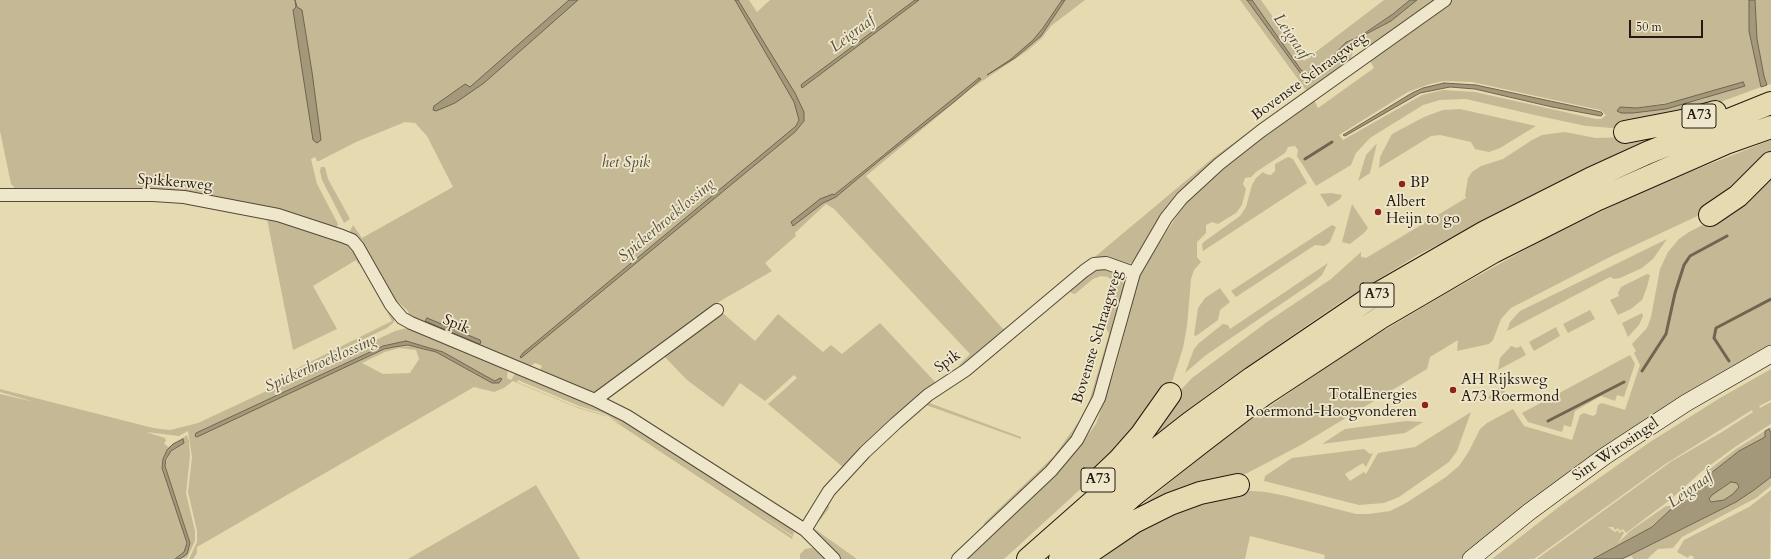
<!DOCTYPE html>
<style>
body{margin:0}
#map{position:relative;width:1771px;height:559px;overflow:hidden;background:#e6dab0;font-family:Cardo,serif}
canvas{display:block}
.scale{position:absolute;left:1629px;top:20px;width:74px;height:18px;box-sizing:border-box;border:2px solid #221911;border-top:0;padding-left:5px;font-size:12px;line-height:14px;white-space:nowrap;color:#221911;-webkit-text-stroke:3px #efe7cc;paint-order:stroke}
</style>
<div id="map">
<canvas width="1771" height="559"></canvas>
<div class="scale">50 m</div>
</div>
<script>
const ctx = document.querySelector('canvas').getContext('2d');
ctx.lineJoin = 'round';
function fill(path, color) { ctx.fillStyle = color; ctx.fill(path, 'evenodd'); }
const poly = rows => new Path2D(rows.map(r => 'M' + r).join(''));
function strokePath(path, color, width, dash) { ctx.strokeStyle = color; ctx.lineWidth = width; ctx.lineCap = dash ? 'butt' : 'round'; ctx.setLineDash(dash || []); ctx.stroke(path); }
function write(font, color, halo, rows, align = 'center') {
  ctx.font = font + ' Cardo,serif'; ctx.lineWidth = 3.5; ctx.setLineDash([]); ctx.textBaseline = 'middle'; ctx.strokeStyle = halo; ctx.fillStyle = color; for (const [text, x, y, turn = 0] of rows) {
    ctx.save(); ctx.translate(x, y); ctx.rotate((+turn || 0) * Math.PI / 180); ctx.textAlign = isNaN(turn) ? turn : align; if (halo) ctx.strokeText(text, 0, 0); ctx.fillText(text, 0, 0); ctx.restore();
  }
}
fill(poly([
 [0,0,749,0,757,12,770,0,1085,0,1051,26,1042,38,1027,51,972,88,866,176,1003,329,1004,328,1006,330,963,369,959,365,970,354,834,209,826,204,795,233,796,236,765,263,772,271,717,303,594,396,538,374,542,366,538,364,535,363,529,367,407,315,409,312,397,301,393,294,401,308,396,302,360,239,356,239,349,233,353,225,362,238,453,187,427,136,415,123,405,122,356,142,319,161,317,161,315,157,311,159,317,184,338,224,336,229,266,209,49,190,46,188,47,190,14,190,14,187,11,184,0,131],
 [969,89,954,102,880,160,836,197,841,189,881,156],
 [1240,0,1247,0,1304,78,1314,75,1339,57,1347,44,1391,21,1417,0,1438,0,1372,47,1364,46,1360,42,1350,45,1353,51,1350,61,1233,147,1134,261,1128,265,1105,262,1060,286,1213,158,1306,90],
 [1252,0,1261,0,1304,61,1384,0,1410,0,1393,14,1358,37,1346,41,1335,54,1312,72,1305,73,1300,70],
 [1452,0,1749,0,1749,31,1761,87,1696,111,1612,128,1586,126,1539,116,1466,99,1440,100,1423,105,1370,138,1356,153,1351,165,1316,186,1297,156,1298,150,1295,146,1288,147,1285,153,1256,172,1251,177,1245,178,1243,184,1246,189,1242,205,1236,213,1218,224,1212,222,1206,225,1206,233,1197,242,1197,257,1201,262,1194,270,1191,279,1187,326,1183,348,1173,379,1160,403,1109,463,1004,559,968,559,1070,459,1096,424,1114,372,1142,270,1189,197,1216,171,1314,100,1318,108,1374,68,1369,59],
 [1444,81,1472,82,1600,110,1606,115,1601,119,1596,119,1475,92,1443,90,1422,95,1343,140,1339,135,1408,92,1430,84],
 [1707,98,1646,112,1621,113,1620,107,1637,108,1683,100],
 [1755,0,1771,0,1771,84,1767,85,1764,76,1757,39],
 [1460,109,1536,126,1500,148,1489,152,1475,149,1471,142,1440,135,1431,136,1379,168,1380,157,1392,134,1424,117,1443,110],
 [1682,126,1644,141,1549,187,1416,256,1341,302,1284,341,1214,390,1134,452,1177,394,1192,378,1267,322,1331,279,1361,252,1361,257,1366,258,1466,198,1465,196,1468,178,1472,172,1481,166,1503,159,1532,140,1542,135,1565,132,1596,138,1626,137],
 [1771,140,1771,157,1704,213,1612,256,1511,308,1501,319,1493,340,1489,344,1457,351,1458,340,1430,357,1427,369,1301,445,1232,481,1108,533,1227,436,1351,350,1447,293,1550,236,1629,198,1682,175],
 [1377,143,1370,173,1358,181,1366,155],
 [1288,157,1293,159,1307,183,1203,251,1202,244,1205,241,1240,216,1246,207,1252,185,1256,178,1263,172,1266,174,1271,175,1275,171,1275,164],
 [321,167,325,167,328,179,350,219,344,223,322,180,320,171],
 [1771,171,1771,345,1698,386,1606,445,1526,505,1461,559,1324,559,1325,555,1250,536,1245,559,1088,559,1147,519,1238,490,1266,492,1286,496,1356,514,1369,514,1390,511,1406,503,1446,477,1459,466,1469,451,1480,429,1487,423,1513,409,1524,426,1572,440,1580,415,1584,413,1593,416,1596,414,1598,405,1602,403,1625,410,1640,365,1634,353,1636,351,1632,344,1647,328,1651,317,1660,269,1668,252,1679,239,1689,232,1720,216],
 [1331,193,1342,195,1340,199,1328,207,1320,194],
 [161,199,269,217,349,244,361,261,358,264,356,260,313,286,337,329,293,350,267,219],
 [1352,204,1368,228,1364,233,1350,244,1342,242],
 [1332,225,1336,227,1330,242,1324,246,1315,245,1236,297,1231,291],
 [1667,239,1653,259,1642,268,1620,278,1614,279,1610,277,1507,331,1510,322,1520,311],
 [1328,263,1322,275,1315,281,1206,355,1185,373,1194,349,1199,343,1223,324,1228,325,1230,329],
 [1100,266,1119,274,1125,287,1098,386,1082,423,1058,457,990,523,983,524,1054,456,1080,420,1089,402,1109,334,1105,325,1115,293,1114,282,1108,277,1101,276,1093,279,1075,294,1071,293,1070,290,927,402,1021,437,1021,439,926,405,927,402],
 [1647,274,1650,275,1647,287,1642,300,1631,309,1618,315,1610,300,1619,296,1618,293,1621,287],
 [1220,288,1230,302,1220,310,1218,320,1196,336,1194,335,1198,308,1205,298],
 [718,309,755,341,778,314,823,352,831,345,842,354,880,323,937,384,844,468,768,404,797,378,794,375,765,401,740,383,723,407,687,380,662,354],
 [1590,310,1595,319,1568,333,1563,324],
 [387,312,391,312,396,317,393,323,387,328,297,371,296,369,392,321],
 [1642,313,1643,316,1639,325,1628,337,1622,323],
 [411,327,508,368,507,378,511,380,516,372,622,418,786,526,794,532,793,536,743,503,793,537,792,539,608,417,578,408,513,381,504,388,494,392,474,387,197,547,197,553,193,559,189,559,197,542,197,531,188,492,192,457,188,431,179,436,146,432,165,438,166,441,164,443,168,447,187,435,189,441,190,456,186,493,195,531,195,541,187,558,180,559,188,551,189,539,165,466,169,453,184,443,183,439,173,444,167,450,163,459,162,468,187,543,184,552,178,557,175,559,0,559,0,394,35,402,0,392,0,389,153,428,170,430,198,423,395,331],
 [409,342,443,352,491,379,495,381,500,378,500,380,499,382,486,380,436,352,411,346,394,347,384,349,196,437,196,433,383,346],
 [399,348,416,350,419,359,410,373,383,374,362,363,385,352],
 [518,380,579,406,605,414,625,426,604,415,577,407,517,382],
 [1556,327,1560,336,1534,351,1529,342],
 [1511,346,1517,348,1521,346,1526,355,1498,370,1500,358],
 [1630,355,1635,364,1624,397,1617,395,1615,401,1601,396,1575,411,1571,427,1564,425,1562,432,1528,422,1522,413],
 [1771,369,1771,400,1759,406,1760,408,1771,402,1771,424,1735,447,1701,472,1671,499,1626,533,1623,529,1620,531,1618,528,1615,530,1613,527,1608,527,1615,532,1618,530,1619,533,1623,531,1624,533,1618,543,1630,531,1666,506,1675,506,1652,527,1593,559,1537,559,1672,461,1722,432,1753,412,1752,410,1664,465,1534,559,1492,559,1564,503,1650,442,1720,398],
 [1502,386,1509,399,1499,402,1488,398,1494,391],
 [1471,412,1457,451,1449,462,1399,497,1384,503,1359,505,1264,481,1265,476,1292,458,1364,449,1370,454,1373,453,1366,467,1363,463,1345,474,1350,481,1364,472,1366,474,1378,453,1415,447],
 [1406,421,1423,422,1405,433,1322,444,1345,429],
 [1771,427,1771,433,1768,429,1765,431,1765,437,1739,451,1706,477,1706,472,1736,449],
 [1771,477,1771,486,1756,498,1682,537,1673,548,1658,549,1647,559,1633,559,1632,556,1622,559,1736,502],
 [1731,482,1737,483,1739,487,1733,494,1724,500,1711,502,1709,499,1712,495],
 [536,485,580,559,408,559],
 [1771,490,1770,559,1693,559,1694,557,1690,555,1688,558,1677,552,1684,540,1749,507],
 [828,502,829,508,821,519,816,519,812,527,857,559,838,559,810,527],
 [811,548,813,548,826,559,800,559,800,554,805,549]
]), '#c5b995');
const water = poly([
 [295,0,297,7,302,10,312,72,321,140,317,143,313,140,306,95,293,10,296,7,295,0],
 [569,0,578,0,484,83,455,103,436,111,433,110,434,106,465,84,470,87,569,0],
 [735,0,738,0,795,93,804,112,804,121,795,132,521,358,520,357,523,353,796,126,799,120,794,102,735,0],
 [915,0,919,0,802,88,801,85,802,84,915,0],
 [1062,0,1065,0,1041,36,1015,58,987,75,1010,60,1033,40,1043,28,1062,0],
 [1247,0,1252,0,1301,70,1305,73,1312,72,1335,54,1346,42,1359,37,1393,14,1410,0,1417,0,1391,21,1347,44,1339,57,1314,75,1304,78,1247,0],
 [1749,0,1755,0,1757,39,1764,76,1767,85,1761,87,1749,31,1749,0],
 [979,78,981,79,954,102,880,160,836,197,823,203,793,226,791,222,820,199,833,194,834,195,979,78],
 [1743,82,1745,86,1666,109,1633,113,1621,113,1617,111,1620,107,1637,108,1666,104,1743,82],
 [1444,83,1476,85,1601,112,1603,114,1601,116,1552,107,1475,89,1450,87,1420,93,1345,136,1343,135,1412,93,1423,88,1444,83],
 [427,318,480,340,481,343,479,344,425,321,427,318],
 [406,341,443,352,491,379,495,381,500,378,502,379,499,383,492,383,436,352,408,345,394,347,384,349,197,437,195,436,196,433,383,346,406,341],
 [1769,429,1771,433,1771,477,1754,490,1736,502,1622,559,1593,559,1652,527,1701,481,1739,451,1765,437,1765,431,1769,429],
 [1731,482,1737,483,1739,487,1733,494,1724,500,1711,502,1709,499,1712,495,1731,482],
 [183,439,184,443,171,451,166,459,165,466,190,543,187,554,180,559,175,559,184,552,187,543,162,468,163,459,167,450,173,444,183,439]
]);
fill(water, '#a3987a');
strokePath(water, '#6f6550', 1);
strokePath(poly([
 [1305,159,1332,142],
 [1729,361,1714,338,1716,328,1771,299],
 [1642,371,1666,334,1675,293,1684,265,1690,256,1727,236],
 [1548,421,1624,382]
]), '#6f6550', 3);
const minor = poly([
 [0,195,153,195,184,197,278,215,342,236,352,240,358,247,391,305,402,318,411,323,595,400,627,416,805,530,834,559],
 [595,400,717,310],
 [805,530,829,491,865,452,896,423,928,395,966,370,1084,271,1094,264,1106,263,1134,273],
 [958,559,1051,471,1077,440,1099,398,1134,273,1166,218,1182,198,1219,164,1261,131,1445,0]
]);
const secondary = poly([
 [1471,559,1529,512,1605,456,1686,403,1771,354]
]);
const motorway = poly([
 [1625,132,1682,121,1715,112],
 [1710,215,1738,196,1771,163],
 [1099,479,1119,460,1141,435,1170,394],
 [1084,556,1134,522,1170,504,1200,493,1238,485],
 [1028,559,1121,477,1190,423,1252,378,1367,300,1485,232,1590,179,1647,153,1771,103],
 [1060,559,1136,493,1204,440,1263,395,1380,318,1493,252,1596,200,1726,143,1771,127]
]);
strokePath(minor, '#534939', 14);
strokePath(secondary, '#221911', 18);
strokePath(motorway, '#221911', 24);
strokePath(minor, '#efe7cc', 12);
strokePath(secondary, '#efe7cc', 17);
strokePath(motorway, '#e6dab0', 22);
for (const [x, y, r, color] of [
 [1402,184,4,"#8f2418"],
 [1378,212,4,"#8f2418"],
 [1453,390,4,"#8f2418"],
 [1425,405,4,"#8f2418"]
]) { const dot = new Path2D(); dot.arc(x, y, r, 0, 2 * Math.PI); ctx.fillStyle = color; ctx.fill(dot); strokePath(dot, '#efe7cc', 1.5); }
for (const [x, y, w] of [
 [1699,116,34],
 [1377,295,34],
 [1098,480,34]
]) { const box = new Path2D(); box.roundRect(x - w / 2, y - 12, w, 24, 3); ctx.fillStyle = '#efe7cc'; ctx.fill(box); strokePath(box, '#221911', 1); }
write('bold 14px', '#221911', null, [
 ["A73",1699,116],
 ["A73",1377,295],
 ["A73",1098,480]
]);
write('15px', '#221911', '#efe7cc', [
 ["Bovenste Schraagweg",1310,77,-36],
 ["Spikkerweg",175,183,5],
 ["Spik",456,325,23],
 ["Bovenste Schraagweg",1098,337,-73],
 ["Spik",948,362,-35],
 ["Sint Wirosingel",1616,450,-34]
]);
write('italic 15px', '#534939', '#efe7cc', [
 ["het Spik",626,164]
]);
write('15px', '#221911', '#efe7cc', [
 ["BP",1410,184],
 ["Albert",1386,203],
 ["Heijn to go",1386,220],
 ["AH Rijksweg",1461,381],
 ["A73 Roermond",1461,398],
 ["TotalEnergies",1417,396,"right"],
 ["Roermond-Hoogvonderen",1417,413,"right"]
], 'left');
write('italic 16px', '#564c3b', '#efe7cc', [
 ["Leigraaf",853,34,-37],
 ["Leigraaf",1291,37,55],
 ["Spickerbroeklossing",667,221,-40],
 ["Spickerbroeklossing",321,364,-24],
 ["Leigraaf",1691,490,-36]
]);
</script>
